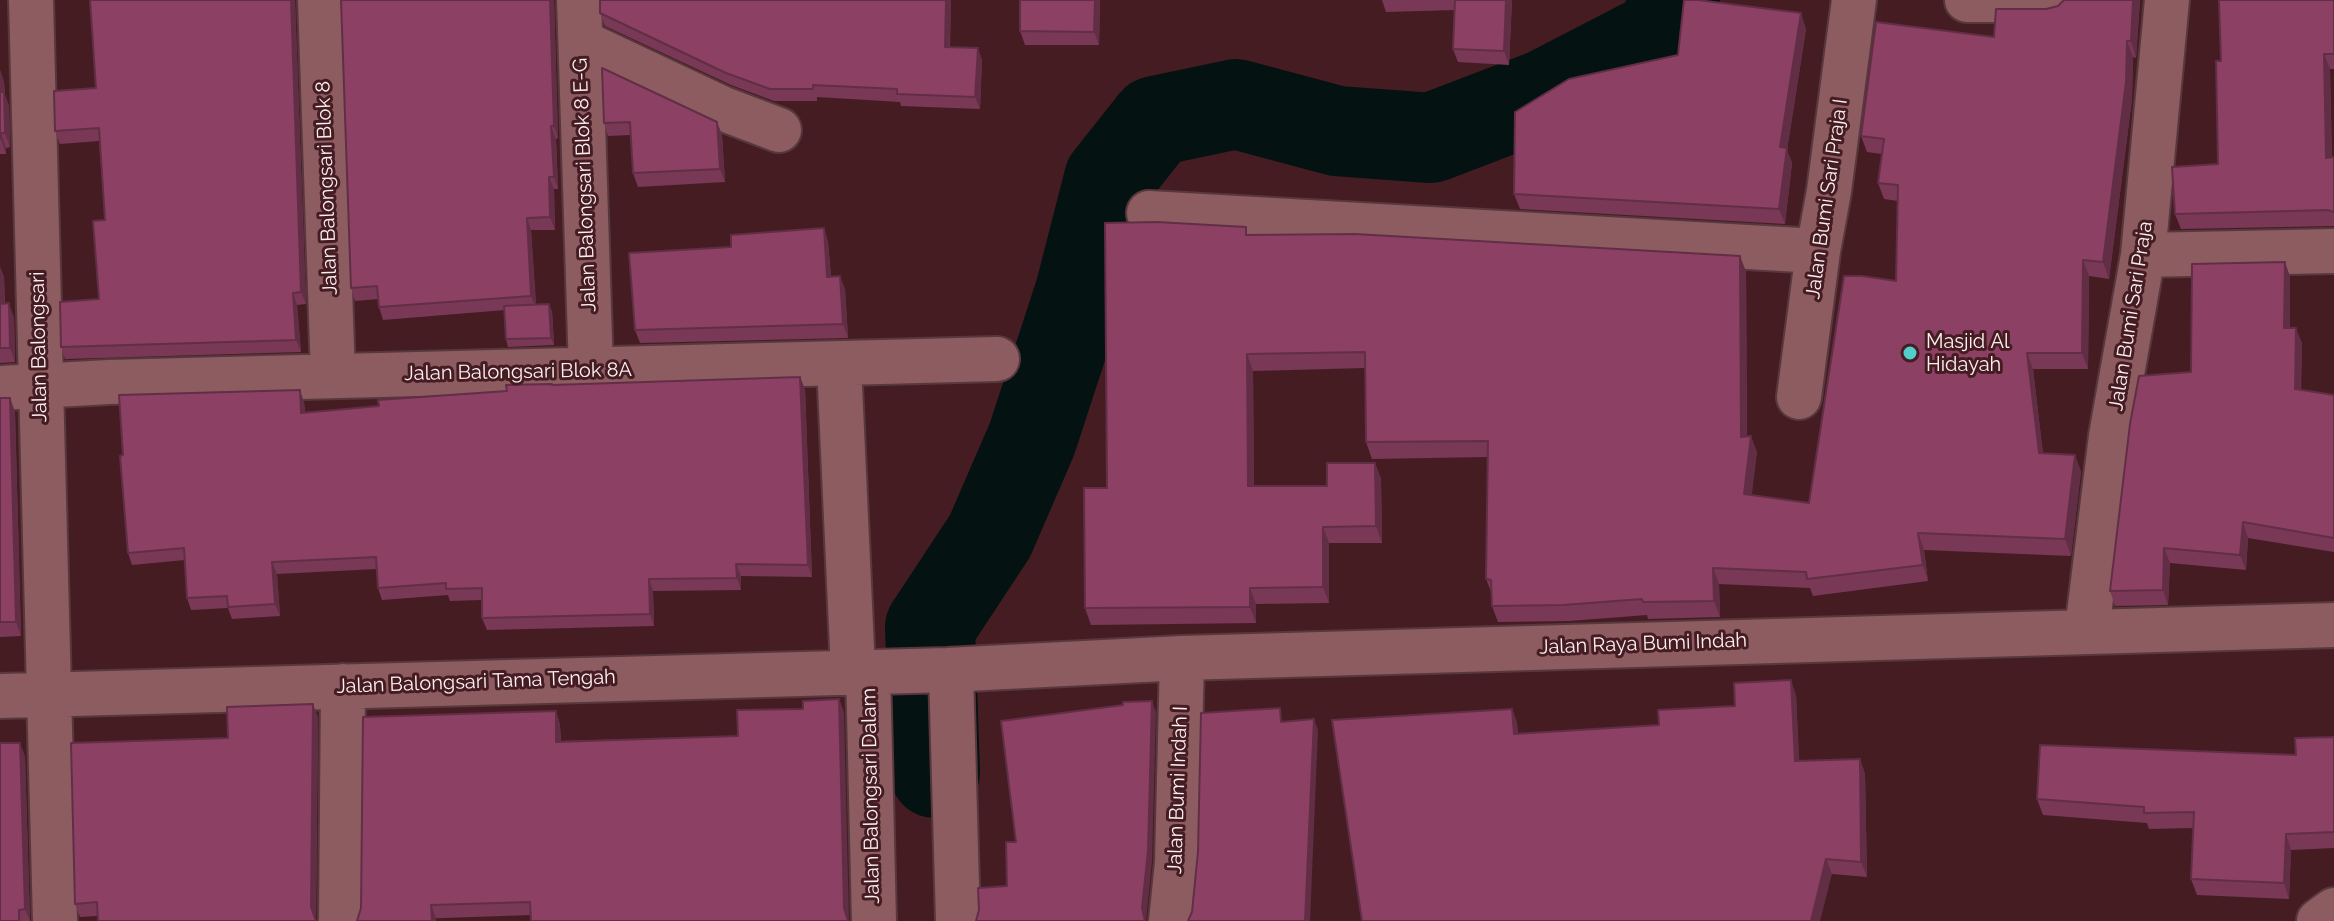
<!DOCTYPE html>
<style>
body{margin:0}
canvas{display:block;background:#451c22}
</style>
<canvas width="2334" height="921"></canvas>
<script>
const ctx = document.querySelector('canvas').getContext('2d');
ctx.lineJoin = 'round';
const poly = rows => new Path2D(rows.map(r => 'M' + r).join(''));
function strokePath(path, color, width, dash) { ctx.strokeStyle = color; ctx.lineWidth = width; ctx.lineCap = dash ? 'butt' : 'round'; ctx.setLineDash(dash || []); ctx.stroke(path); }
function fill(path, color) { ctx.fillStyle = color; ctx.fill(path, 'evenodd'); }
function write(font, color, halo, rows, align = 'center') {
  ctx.font = font + ' Raleway,sans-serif'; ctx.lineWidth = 6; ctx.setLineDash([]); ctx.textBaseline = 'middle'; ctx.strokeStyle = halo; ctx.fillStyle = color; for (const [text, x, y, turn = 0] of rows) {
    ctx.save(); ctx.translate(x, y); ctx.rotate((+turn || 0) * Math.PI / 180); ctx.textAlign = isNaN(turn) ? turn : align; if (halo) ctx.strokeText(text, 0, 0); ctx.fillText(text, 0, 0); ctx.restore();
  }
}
strokePath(poly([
 [935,773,930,627,990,536,1032,439,1080,292,1109,179,1155,121,1236,104,1337,131,1431,138,1546,94,1660,35,1675,0]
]), '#041212', 90);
const minor = poly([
 [31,0,55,921],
 [320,0,333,376],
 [579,0,591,370],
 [1967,0,2052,0],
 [581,42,721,108,779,130],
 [1149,213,1818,251],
 [2143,255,2334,251],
 [839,364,853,671],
 [0,388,109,382,997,359],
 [1799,397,1818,251,1829,191,1854,0],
 [2087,630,2111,436,2143,255,2167,0],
 [951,670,958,921],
 [868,671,874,921],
 [0,696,947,670,1182,658,2334,625],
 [341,921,343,686],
 [1171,921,1177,863,1182,658],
 [2319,921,2334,910]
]);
strokePath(minor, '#57383d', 48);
strokePath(minor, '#8c5c61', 44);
fill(poly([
 [90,0,295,0,306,304,297,305,301,352,65,359,61,347,99,299,105,220,99,141,60,144,55,131,96,88],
 [554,0,558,138,556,139,558,189,554,189,555,230,531,230,536,304,552,311,554,345,508,347,506,339,505,310,383,320,379,307,378,299,355,301,351,288],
 [600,0,951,0,950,47,982,60,980,109,901,106,900,102,817,97,817,101,774,101,731,85,605,26,600,13],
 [1020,0,1100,0,1099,45,1025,45,1020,31],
 [1382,0,1512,0,1509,65,1458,62,1453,49,1455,10,1386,12],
 [2064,0,2140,0,2136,58,2133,57,2132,99,2109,279,2089,276,2088,369,2033,369,2043,454,2081,471,2071,556,1924,550,1928,581,1813,596,1810,588,1719,584,1720,617,1648,619,1647,615,1569,621,1498,622,1492,606,1492,594,1486,579,1488,457,1372,459,1366,442,1365,368,1253,371,1254,486,1327,486,1375,463,1381,479,1382,543,1329,543,1329,603,1256,604,1256,623,1091,625,1085,608,1107,488,1248,235,1740,256,1746,272,1747,436,1757,452,1751,495,1809,503,1896,281,1898,201,1884,199,1878,183,1882,154,1867,152,1861,136,1994,37,2046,9,2058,6],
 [2334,0,2334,69,2330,69,2332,157,2334,157,2334,226,2181,229,2175,214,2218,164,2221,61],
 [1806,29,1787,150,1792,163,1785,224,1520,209,1514,194],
 [602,68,717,122,722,135,725,182,638,187,633,173,631,135,608,136,604,123],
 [0,70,4,82,5,95,9,106,10,147,6,148,6,154,0,154],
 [824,228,828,242,831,276,845,289,848,338,640,343,635,330,731,247],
 [2285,262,2290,277,2290,328,2302,343,2301,390,2334,395,2334,552,2248,538,2246,570,2170,563,2168,605,2115,606,2110,591,2191,372],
 [0,267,4,277,5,303,14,318,15,362,0,363],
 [552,385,805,389,812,577,741,576,741,590,653,591,654,626,487,630,482,618,482,600,450,601,448,595,382,600,378,588,377,569,277,574,280,616,232,619,228,608,191,610,187,598,185,560,132,565,128,553,123,455,304,402,305,412,379,406],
 [0,398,10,398,15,412,21,636,0,637],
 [1796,695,1799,761,1860,759,1865,774,1867,877,1832,874,1362,921,1512,709,1517,723,1518,734,1659,725,1735,706],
 [839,699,844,713,531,915,357,921,556,711,560,725,561,741,738,736,803,709],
 [318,717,316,921,97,916,80,917,75,904,228,738],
 [2334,737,2334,848,2291,850,2289,899,2197,895,2191,879,2194,828,2149,829,2147,823,2043,815,2037,799,2296,755],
 [25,756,30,921,0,921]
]), '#783856');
fill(poly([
 [291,0,295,0,306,304,301,292],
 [550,0,554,0,558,138,554,126],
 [946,0,951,0,949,59,945,47],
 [1095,0,1100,0,1099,45,1094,32],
 [1506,0,1512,0,1509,65,1504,51],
 [2133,0,2140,0,2136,58,2131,41],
 [1801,13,1806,29,1787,150,1792,163,1785,224,1779,209,1780,147],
 [2127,41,2133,57,2132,99,2109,279,2103,262],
 [978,48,982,60,980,109,975,97],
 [2324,54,2330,69,2332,173,2326,158],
 [0,70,4,82,5,95,9,106,10,147,5,133,0,93],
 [717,122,722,135,725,182,720,169],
 [551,126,556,139,558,189,554,177],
 [1,133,6,148,6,154,1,139],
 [549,177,554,189,555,230,550,217],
 [527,218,531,230,536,308,531,296],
 [824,228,828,242,832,290,827,277],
 [1740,256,1746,272,1747,453,1741,437],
 [2083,260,2089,276,2088,369,2082,353],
 [2285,262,2290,277,2290,343,2284,328],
 [0,267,4,277,5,318,0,304],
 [840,276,845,289,848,338,843,324],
 [293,293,297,305,301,352,296,340],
 [9,303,14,318,15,362,10,348],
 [549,304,552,311,554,345,551,338],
 [2296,328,2302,343,2300,404,2295,389],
 [2027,353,2033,369,2045,470,2039,453],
 [1247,354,1253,371,1254,502,1248,486],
 [800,377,805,389,812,577,808,565],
 [300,390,304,402,306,425,301,413],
 [10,398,15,412,21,636,16,622],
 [1751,436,1757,452,1750,510,1744,494],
 [2075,455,2081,471,2071,556,2065,539],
 [1375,463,1381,479,1382,543,1376,526],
 [2243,522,2248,538,2246,570,2240,555],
 [1323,527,1329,543,1329,603,1323,587],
 [1918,533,1924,550,1928,581,1923,565],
 [2164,548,2170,563,2168,605,2163,590],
 [272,562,277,574,280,616,275,604],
 [736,564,741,576,741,590,737,578],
 [1713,568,1719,584,1720,617,1714,601],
 [649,579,653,591,654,626,650,614],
 [1250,588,1256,604,1256,623,1250,607],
 [1791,680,1796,695,1800,776,1795,761],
 [839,699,844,713,849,921,848,921,844,908],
 [1152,701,1156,712,1152,861,1146,921,1145,921,1142,908],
 [313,704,318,717,316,921,315,921,311,907],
 [1512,709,1517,723,1519,749,1514,734],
 [556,711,560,725,561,755,556,742],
 [1314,719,1318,730,1310,921,1305,921],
 [20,743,25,756,30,921,25,909],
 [1860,759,1865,774,1867,877,1861,862],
 [2286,834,2291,850,2289,899,2284,883],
 [1826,859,1832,874,1820,921,1811,921],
 [431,905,436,918,436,921,432,921]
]), '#622e46');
const building = poly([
 [90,0,291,0,301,292,293,293,296,340,61,347,60,302,99,299,93,221,105,220,99,128,55,131,54,91,96,88,90,0],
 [341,0,550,0,554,126,551,126,554,177,549,177,550,217,527,218,531,296,379,307,377,286,351,288,341,0],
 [600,0,946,0,945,47,978,48,975,97,897,94,897,89,813,85,813,89,770,89,726,73,600,13,600,0],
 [1020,0,1095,0,1094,32,1020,31,1020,0],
 [1455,0,1506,0,1504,51,1453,49,1455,0],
 [1684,0,1698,0,1801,13,1780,147,1787,148,1779,209,1514,194,1515,112,1569,79,1678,55,1684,0],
 [2064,0,2133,0,2131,41,2127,41,2126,82,2103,262,2083,260,2082,353,2027,353,2039,453,2075,455,2065,539,1918,533,1923,565,1807,579,1806,572,1713,568,1714,601,1643,602,1642,599,1563,605,1492,606,1491,580,1486,579,1488,441,1366,442,1365,352,1247,354,1248,486,1327,486,1327,463,1375,463,1376,526,1323,527,1323,587,1250,588,1250,607,1085,608,1084,488,1107,488,1105,223,1157,222,1246,227,1246,235,1355,234,1740,256,1741,437,1751,436,1744,494,1809,503,1844,276,1862,276,1896,281,1898,185,1878,183,1884,139,1861,136,1876,22,1994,37,1996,9,2046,9,2058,6,2064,0],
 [2219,0,2334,0,2334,54,2324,54,2326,158,2334,157,2334,212,2328,210,2175,214,2172,167,2218,164,2216,61,2221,61,2219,0],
 [602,68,717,122,720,169,633,173,630,122,604,123,602,68],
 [0,92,4,92,5,133,1,133,0,139,0,92],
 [824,228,827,277,840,276,843,324,635,330,629,253,731,247,731,235,824,228],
 [2285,262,2284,328,2296,328,2295,389,2334,395,2334,538,2243,522,2240,555,2164,548,2163,590,2110,591,2130,424,2139,376,2191,372,2192,264,2285,262],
 [9,303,10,348,0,348,0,304,9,303],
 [549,304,551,338,506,339,504,306,549,304],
 [800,377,808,565,736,564,737,578,649,579,650,614,482,618,482,588,446,589,446,583,378,588,376,557,272,562,275,604,228,607,227,596,187,598,184,548,128,553,120,456,123,455,119,395,300,390,301,413,379,406,378,400,507,391,506,385,552,384,552,385,800,377],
 [0,398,10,398,16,622,0,622,0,398],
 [1791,680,1795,761,1860,759,1861,862,1826,859,1811,921,1362,921,1332,720,1512,709,1514,734,1659,725,1658,710,1735,706,1734,683,1791,680],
 [839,699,844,908,848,921,531,921,530,902,431,905,432,921,357,921,361,908,363,717,556,711,556,742,738,736,737,710,803,709,803,701,839,699],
 [1152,701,1148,850,1142,908,1145,921,976,921,979,910,978,888,1007,886,1006,842,1016,842,1001,721,1123,705,1123,702,1152,701],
 [313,704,311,907,316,921,98,921,97,902,75,904,71,743,228,738,227,707,313,704],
 [1280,708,1281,722,1314,719,1305,921,1188,921,1192,912,1198,852,1201,713,1280,708],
 [2334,737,2334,832,2286,834,2284,883,2191,879,2194,812,2144,813,2144,807,2037,799,2040,745,2296,755,2295,738,2334,737],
 [0,743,20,743,25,909,19,910,19,921,0,921,0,743]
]);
fill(building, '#8c4164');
strokePath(building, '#622e46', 2);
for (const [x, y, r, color] of [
 [1910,353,8,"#53cdca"]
]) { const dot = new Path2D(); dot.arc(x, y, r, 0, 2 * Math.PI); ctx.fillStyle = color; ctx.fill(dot); strokePath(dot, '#451c22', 3); }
write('20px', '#fbeff0', '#451c22', [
 ["Jalan Balongsari Blok 8 E-G",585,185,-92],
 ["Jalan Balongsari Blok 8",327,188,-92],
 ["Jalan Bumi Sari Praja I",1827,199,-82],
 ["Jalan Bumi Sari Praja",2131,316,-81],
 ["Jalan Balongsari",39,347,-91],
 ["Jalan Balongsari Blok 8A",518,372,-1],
 ["Jalan Raya Bumi Indah",1643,644,-2],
 ["Jalan Balongsari Tama Tengah",476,682,-2],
 ["Jalan Bumi Indah I",1178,790,-88],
 ["Jalan Balongsari Dalam",871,796,-91]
]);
write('20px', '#fbeff0', '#451c22', [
 ["Masjid Al",1926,342],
 ["Hidayah",1926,365]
], 'left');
</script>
